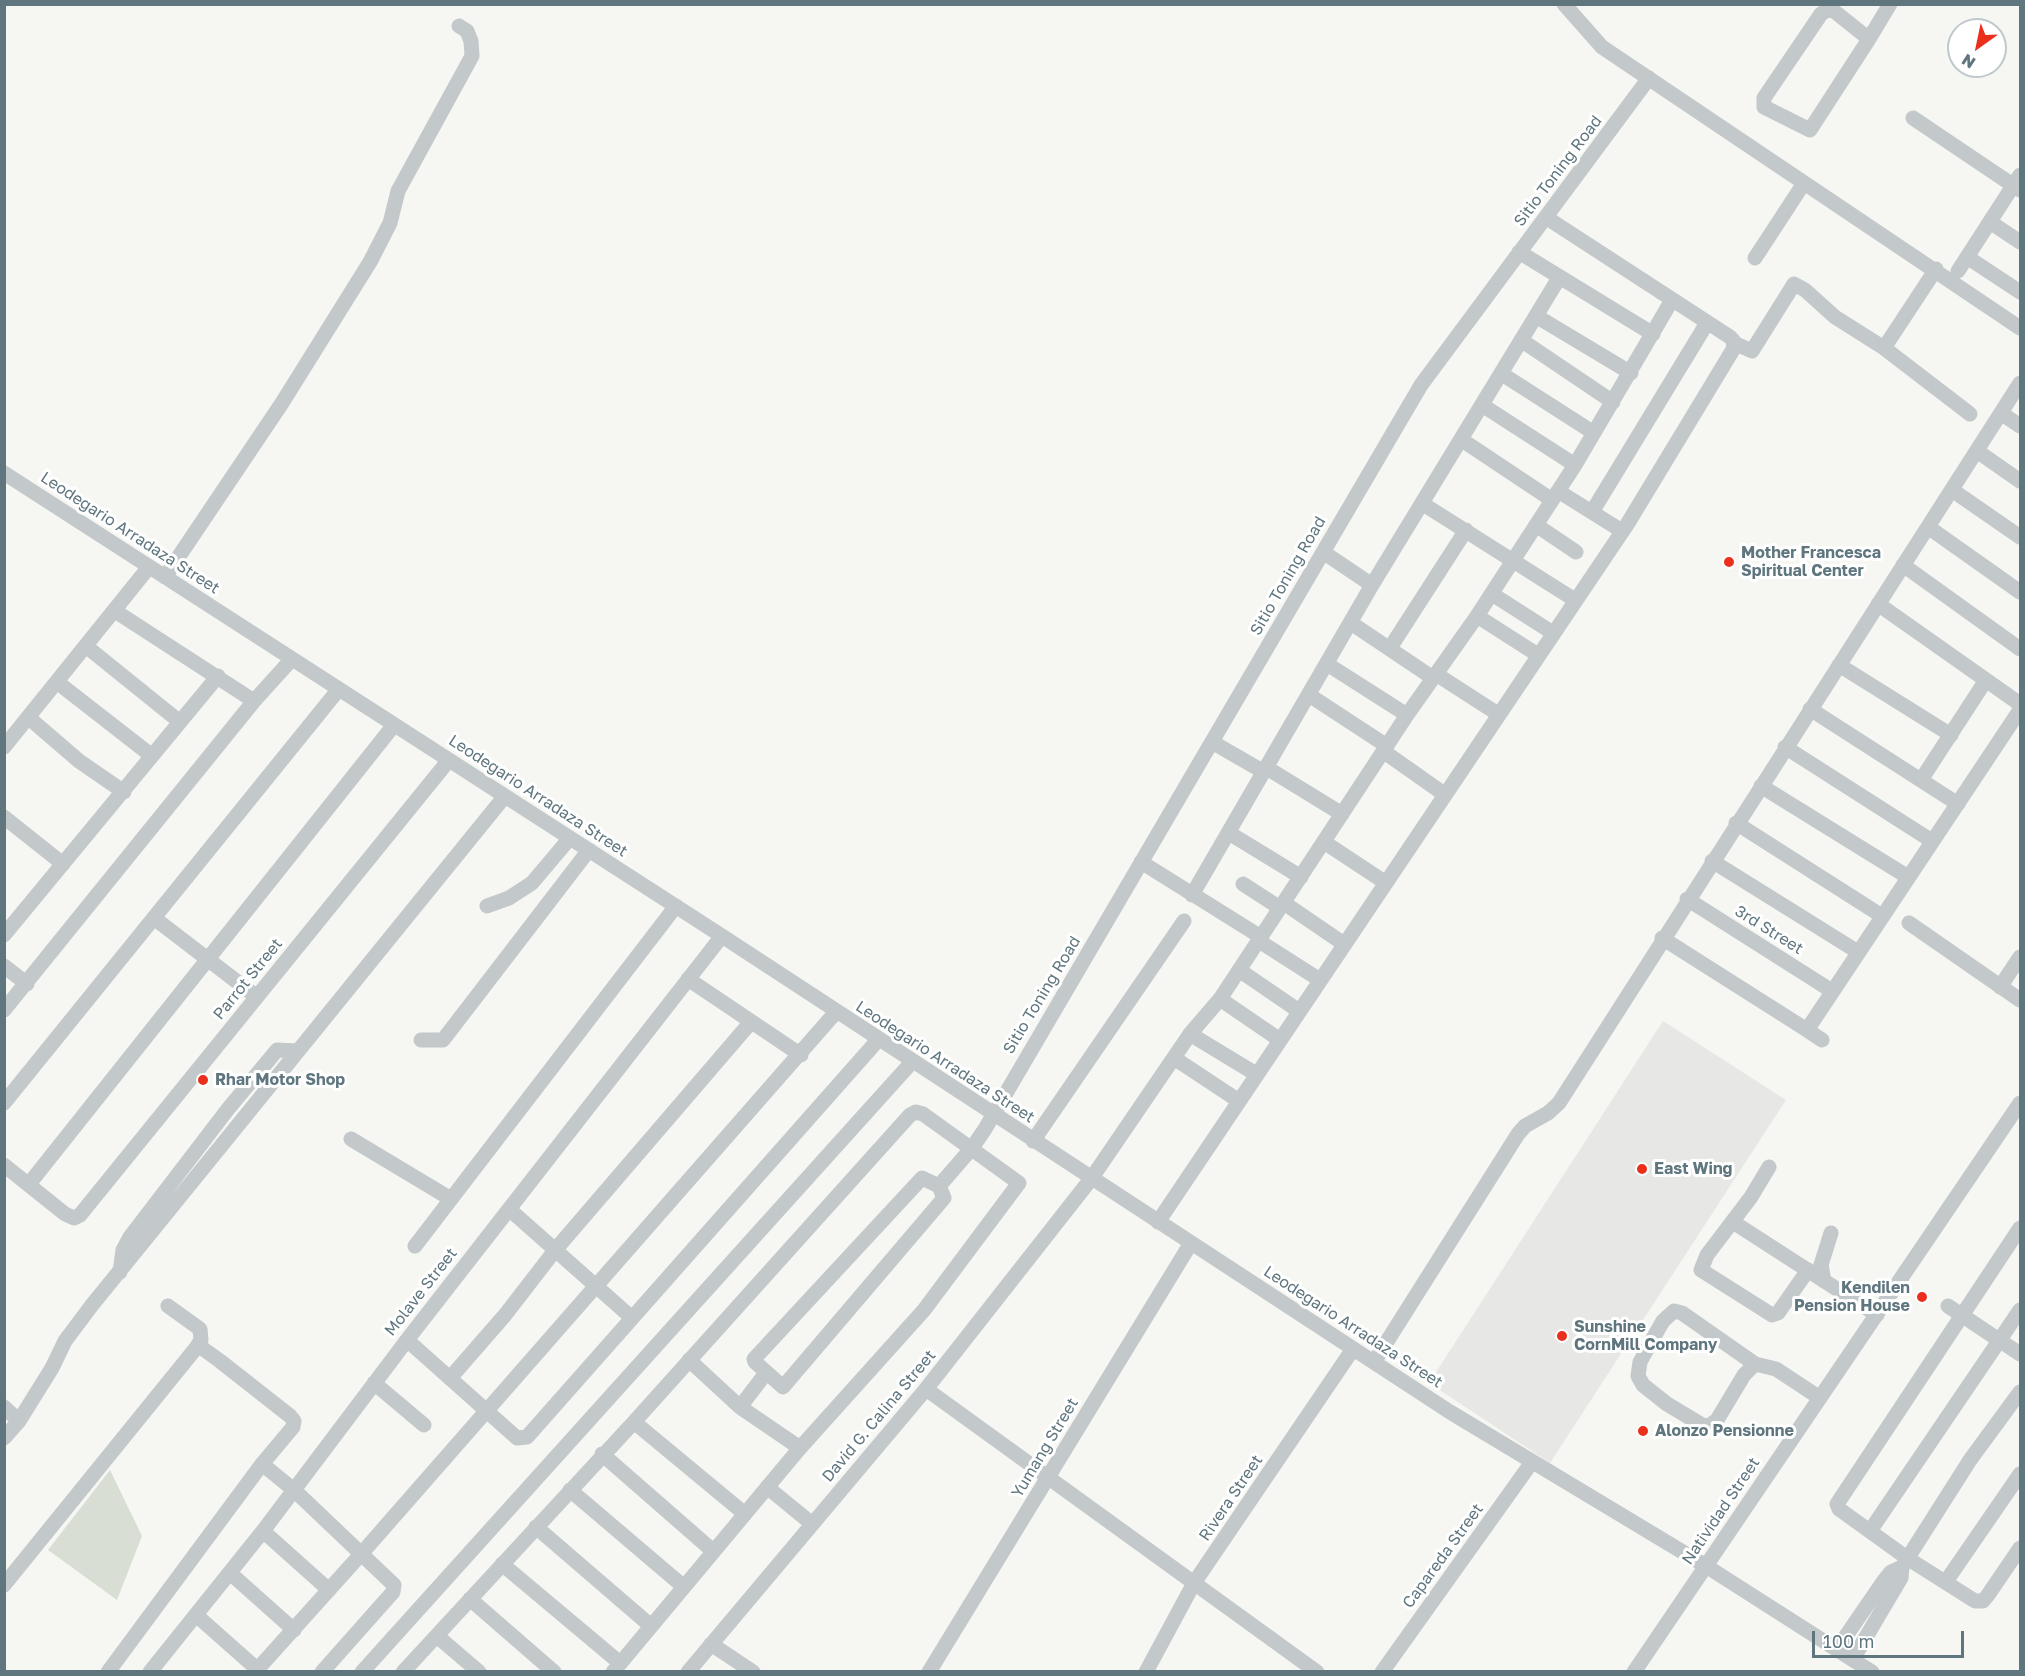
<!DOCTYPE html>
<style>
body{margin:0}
#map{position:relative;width:2025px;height:1676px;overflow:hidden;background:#f6f6f2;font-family:"Golos Text",sans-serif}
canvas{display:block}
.frame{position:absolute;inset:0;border:6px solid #5f767f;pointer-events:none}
.north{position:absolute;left:1947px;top:18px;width:60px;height:60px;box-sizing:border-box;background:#fff;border:2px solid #bfc8cc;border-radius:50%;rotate:213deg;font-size:16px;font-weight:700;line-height:24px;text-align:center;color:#5f767f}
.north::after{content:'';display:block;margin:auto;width:21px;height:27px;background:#eb2f1d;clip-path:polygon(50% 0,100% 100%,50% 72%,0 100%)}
.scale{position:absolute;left:1812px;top:1631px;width:152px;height:27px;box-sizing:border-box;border:3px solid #5f767f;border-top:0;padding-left:8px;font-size:18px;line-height:21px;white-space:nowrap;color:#5f767f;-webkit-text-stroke:4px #fff;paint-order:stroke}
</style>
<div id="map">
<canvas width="2025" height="1676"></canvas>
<div class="frame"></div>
<div class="north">N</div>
<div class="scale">100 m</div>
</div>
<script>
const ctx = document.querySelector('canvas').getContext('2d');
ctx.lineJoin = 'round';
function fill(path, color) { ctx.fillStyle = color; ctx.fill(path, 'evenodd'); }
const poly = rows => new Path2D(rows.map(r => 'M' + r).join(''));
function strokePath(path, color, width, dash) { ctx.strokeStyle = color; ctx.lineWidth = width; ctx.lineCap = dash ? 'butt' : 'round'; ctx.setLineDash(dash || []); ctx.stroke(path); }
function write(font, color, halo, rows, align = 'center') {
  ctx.font = font + ' "Golos Text",sans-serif'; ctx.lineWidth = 6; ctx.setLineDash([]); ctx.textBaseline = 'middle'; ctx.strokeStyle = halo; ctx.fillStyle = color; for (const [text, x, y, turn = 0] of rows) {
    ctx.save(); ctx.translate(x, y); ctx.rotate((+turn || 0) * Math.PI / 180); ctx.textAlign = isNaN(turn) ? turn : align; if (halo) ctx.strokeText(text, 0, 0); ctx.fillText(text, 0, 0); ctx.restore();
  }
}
fill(poly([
 [1663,1021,1786,1100,1550,1463,1429,1383]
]), '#e7e7e6');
fill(poly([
 [110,1470,142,1536,117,1600,48,1550]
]), '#d8ded3');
strokePath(poly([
 [1564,4,1602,47,2020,328],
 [1869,39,1834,11,1827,10,1821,14,1764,98,1764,107,1810,130,1869,39,1890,4],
 [1913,118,2020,190],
 [1990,222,2020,242],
 [1519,252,1653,334],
 [1967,257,2020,292],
 [1755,258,1804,183],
 [1958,271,2020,175],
 [1536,316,1631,373],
 [1521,340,1613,402],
 [1734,343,1752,351,1794,284,1805,290,1835,317,1884,348,1970,414],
 [1884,348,1936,269],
 [1502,374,1594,433],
 [1482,405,1575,465],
 [2001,413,2020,426],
 [1462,440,1552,500],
 [1977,451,2020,481],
 [4,473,722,936,1450,1412,1706,1566,1872,1672],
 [1952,490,2020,537],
 [1558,491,1622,531],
 [1423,504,1575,600],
 [1592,512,1707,323],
 [1536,525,1576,552],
 [1928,527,2020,592],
 [1323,552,1372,585],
 [1903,565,2020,649],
 [165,577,282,403,370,262,390,223,398,191,472,56,471,41,467,31,459,26],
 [1492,594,1553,633],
 [1878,604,2020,704],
 [115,611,254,701],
 [1477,616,1538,655],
 [1351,623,1433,678],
 [87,647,180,722],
 [1390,648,1466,530],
 [1327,664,1407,715],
 [1839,665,1951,735],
 [1436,674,1498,714],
 [57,682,152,756],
 [1309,695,1387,746],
 [1810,709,1958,804],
 [29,718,79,761,124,792],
 [1212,742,1264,772],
 [4,747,149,567],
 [1785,747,1932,841],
 [1383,751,1444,794],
 [1267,768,1342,814],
 [1921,780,1986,680],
 [1761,786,1908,877],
 [4,817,63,864],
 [1736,823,1882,916],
 [1229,833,1301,877],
 [1324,842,1386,883],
 [1712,861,1858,952],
 [1141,862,1261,937],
 [1243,884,1280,908],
 [1192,895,1372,585,1559,278],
 [1687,899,1832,991],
 [1284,903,1344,944],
 [487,906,509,898,532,883,570,838],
 [154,918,257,997],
 [1909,923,2020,1000],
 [4,935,218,676],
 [1662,938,1807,1030,2020,710],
 [1259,941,1320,980],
 [4,966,27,984],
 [1239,970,1299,1011],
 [688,979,801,1055],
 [2000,987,2020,957],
 [1220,999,1280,1040],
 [4,1010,254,701,292,659],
 [1807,1030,1822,1040],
 [1190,1034,1256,1074],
 [421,1040,443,1040,589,850],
 [1174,1058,1239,1101],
 [4,1103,339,689],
 [351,1139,451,1199],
 [1033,1141,1184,921],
 [4,1165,65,1214,74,1218,80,1215,449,760],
 [1769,1167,1751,1197,1707,1255,1701,1270,1772,1315,1778,1313,1808,1270],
 [922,1178,939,1186,944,1198,783,1387,755,1362,754,1359,922,1178],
 [29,1184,394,725],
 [939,1186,972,1148,985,1129,1421,385,1649,78],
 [509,1209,632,1318],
 [1158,1222,1628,523,1734,348,1733,340,1730,337,1547,218],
 [1733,1222,1877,1315],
 [2020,1228,1837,1504,1839,1509,1907,1558,1975,1601,1983,1601,1988,1595,2020,1548],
 [415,1246,676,906],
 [120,1272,123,1250,130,1237,228,1109,277,1050,297,1051],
 [1824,1281,1821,1265,1831,1233],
 [168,1306,200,1329,201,1340,196,1348],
 [1948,1306,2020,1354],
 [407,1340,517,1438,527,1437,878,1040],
 [689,1360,740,1407,800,1448],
 [1374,1362,1518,1134,1525,1126,1548,1113,1559,1103,2020,383],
 [1755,1364,1744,1375,1717,1420,1709,1426,1702,1425,1667,1404,1643,1385,1638,1376,1640,1362,1651,1342,1663,1321,1674,1311,1682,1313,1755,1364,1776,1369,1820,1398],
 [451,1377,505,1315,556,1249,751,1022],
 [374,1383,424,1425],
 [926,1389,1317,1672],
 [4,1407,19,1421],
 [740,1407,766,1373],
 [634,1422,745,1514],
 [4,1438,19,1421,52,1368,65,1341,92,1305,505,796],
 [602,1454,713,1551],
 [262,1464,294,1490,394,1585,393,1592,322,1672],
 [767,1487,811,1523],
 [570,1490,684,1587],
 [536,1527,651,1626],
 [263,1531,329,1590],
 [1870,1531,2020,1310],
 [502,1564,620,1663],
 [230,1573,294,1630],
 [1947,1580,2020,1474],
 [4,1585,196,1348,202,1348,220,1361,290,1416,294,1421,293,1427,262,1464,108,1672],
 [470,1599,554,1672],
 [196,1615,257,1669],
 [437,1636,479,1672],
 [711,1644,753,1672],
 [1837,1649,1883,1582,1891,1572,1902,1567,1970,1460,2020,1392],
 [1853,1659,1901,1578,1902,1567],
 [150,1672,263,1531,407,1340,722,936],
 [255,1672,362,1553,836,1012],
 [362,1672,912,1062],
 [403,1672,634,1422,910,1115,916,1112,923,1114,1019,1183,924,1310,800,1448,613,1672],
 [688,1672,926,1389,1091,1179,1190,1034,1220,999,1407,715,1477,616,1575,465,1672,300],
 [929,1672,1191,1243],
 [1146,1672,1194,1583,1353,1349],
 [1382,1672,1532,1462],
 [1634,1672,2020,1103]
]), '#c3c8ca', 15);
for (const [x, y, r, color] of [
 [1729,562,6,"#eb2f1d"],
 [203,1080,6,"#eb2f1d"],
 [1642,1169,6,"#eb2f1d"],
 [1922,1297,6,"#eb2f1d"],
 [1562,1336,6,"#eb2f1d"],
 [1643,1431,6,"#eb2f1d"]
]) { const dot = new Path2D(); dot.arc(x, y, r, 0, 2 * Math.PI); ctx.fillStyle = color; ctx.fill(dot); strokePath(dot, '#fff', 2); }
write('16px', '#5f767f', '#fff', [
 ["Sitio Toning Road",1558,171,-53],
 ["Leodegario Arradaza Street",130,533,33],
 ["Sitio Toning Road",1288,576,-60],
 ["Leodegario Arradaza Street",538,796,33],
 ["3rd Street",1769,930,32],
 ["Parrot Street",248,979,-51],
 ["Sitio Toning Road",1042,995,-59],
 ["Leodegario Arradaza Street",945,1062,33],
 ["Molave Street",421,1292,-52],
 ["Leodegario Arradaza Street",1353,1327,33],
 ["David G. Calina Street",879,1416,-50],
 ["Yumang Street",1045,1448,-59],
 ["Rivera Street",1231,1498,-56],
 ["Natividad Street",1721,1511,-56],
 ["Capareda Street",1443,1556,-54]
]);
write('bold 16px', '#5f767f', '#fff', [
 ["Mother Francesca",1741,553],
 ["Spiritual Center",1741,571],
 ["Rhar Motor Shop",215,1080],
 ["East Wing",1654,1169],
 ["Kendilen",1910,1288,"right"],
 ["Pension House",1910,1306,"right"],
 ["Sunshine",1574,1327],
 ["CornMill Company",1574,1345],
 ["Alonzo Pensionne",1655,1431]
], 'left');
</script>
